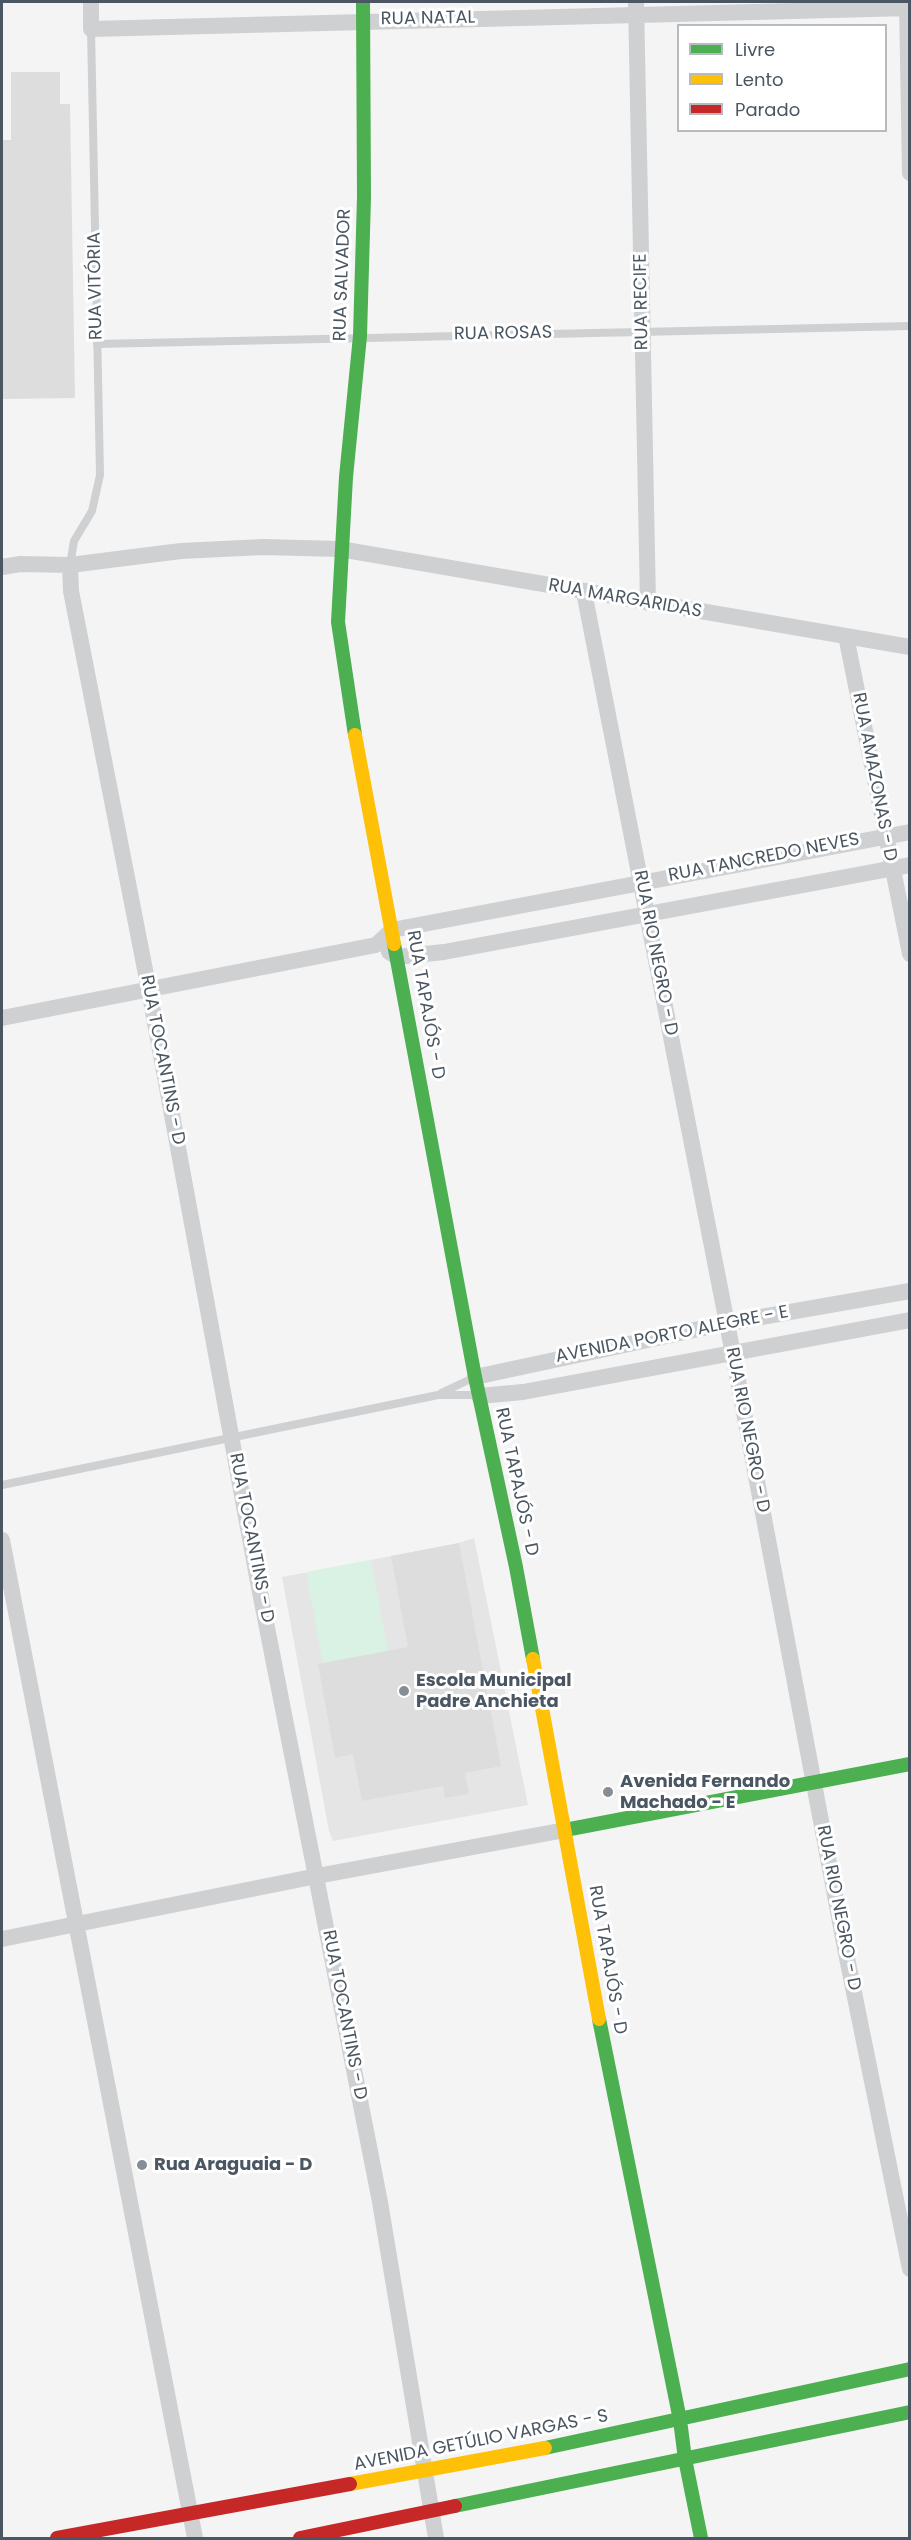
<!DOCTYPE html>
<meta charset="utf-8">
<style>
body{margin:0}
#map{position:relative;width:911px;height:2540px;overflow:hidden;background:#f4f4f4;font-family:Poppins,sans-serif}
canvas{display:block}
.frame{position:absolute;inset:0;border:3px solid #4a5661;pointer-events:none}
.legend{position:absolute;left:677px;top:24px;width:210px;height:108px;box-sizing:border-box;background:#fff;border:2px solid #b7bbc0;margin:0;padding:8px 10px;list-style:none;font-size:18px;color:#4a5661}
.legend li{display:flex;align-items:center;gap:12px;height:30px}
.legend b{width:30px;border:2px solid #b7bbc0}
</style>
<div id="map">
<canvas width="911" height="2540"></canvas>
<div class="frame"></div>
<ul class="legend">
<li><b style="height:8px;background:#4caf50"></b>Livre</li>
<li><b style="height:8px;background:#ffc107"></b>Lento</li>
<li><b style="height:8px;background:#c62828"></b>Parado</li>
</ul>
</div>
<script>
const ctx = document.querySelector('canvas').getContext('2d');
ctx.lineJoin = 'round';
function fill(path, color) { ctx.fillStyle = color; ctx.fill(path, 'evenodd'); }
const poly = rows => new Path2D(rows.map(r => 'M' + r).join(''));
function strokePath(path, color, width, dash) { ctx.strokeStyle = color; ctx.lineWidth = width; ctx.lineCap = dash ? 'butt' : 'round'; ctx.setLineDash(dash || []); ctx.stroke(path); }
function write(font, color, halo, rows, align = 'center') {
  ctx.font = font + ' Poppins,sans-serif'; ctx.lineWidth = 6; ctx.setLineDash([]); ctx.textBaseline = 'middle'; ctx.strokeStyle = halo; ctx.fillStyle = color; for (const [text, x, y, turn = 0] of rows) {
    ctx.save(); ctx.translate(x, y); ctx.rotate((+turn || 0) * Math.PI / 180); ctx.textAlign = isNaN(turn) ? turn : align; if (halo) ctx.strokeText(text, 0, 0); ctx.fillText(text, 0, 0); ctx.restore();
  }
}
fill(poly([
 [474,1538,528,1805,333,1841,329,1831,282,1577,459,1543]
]), '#e6e5e6');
fill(poly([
 [371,1560,388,1651,323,1663,306,1572]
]), '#d9f2e3');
fill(poly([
 [11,72,60,72,60,104,70,104,75,398,2,399,2,140,11,140],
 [459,1543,501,1766,465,1773,469,1794,445,1798,443,1786,362,1801,353,1754,335,1758,318,1664,408,1647,391,1556]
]), '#ddddde');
strokePath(poly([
 [97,344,910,326],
 [70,565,74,541,92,511,100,475,91,29],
 [441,1393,473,1378],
 [2,1485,438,1395,478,1395]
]), '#ced0d2', 8);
strokePath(poly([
 [91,2,91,29,910,8],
 [636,2,648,603],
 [907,2,910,173],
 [70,565,71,591,149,990,258,1582,380,2202,436,2538],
 [2,567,20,564,70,565,181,551,263,547,340,549,910,647],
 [584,592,733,1354,844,1943,910,2269],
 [846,636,910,954],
 [389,952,397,957,444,952,910,865],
 [2,1018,376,945,392,930,910,832],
 [475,1377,727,1323,910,1291],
 [479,1396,523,1392,910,1320],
 [2,1540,195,2538],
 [2,1939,317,1876,565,1830]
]), '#ced0d2', 16);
strokePath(poly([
 [355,735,338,622,346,477,360,336,364,197,363,2],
 [394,944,475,1377,516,1567,533,1659],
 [565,1830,910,1764],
 [599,2019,680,2420,685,2459,701,2538],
 [545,2448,910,2369],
 [455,2506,910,2412]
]), '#4caf50', 14);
strokePath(poly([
 [355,735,394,944],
 [533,1659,599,2019],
 [350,2484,545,2448]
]), '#ffc107', 14);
strokePath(poly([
 [57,2538,350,2484],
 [300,2538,455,2506]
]), '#c62828', 14);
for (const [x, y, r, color] of [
 [404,1691,6,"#868d94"],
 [608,1792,6,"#868d94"],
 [142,2165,6,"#868d94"]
]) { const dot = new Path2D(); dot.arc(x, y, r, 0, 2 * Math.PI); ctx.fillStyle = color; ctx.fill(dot); strokePath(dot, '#fff', 2); }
write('18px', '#4a5661', '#fff', [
 ["RUA NATAL",428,19,-1],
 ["RUA SALVADOR",343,275,-88],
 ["RUA VITÓRIA",96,286,-91],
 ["RUA RECIFE",642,302,-91],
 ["RUA ROSAS",503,334,-1],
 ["RUA MARGARIDAS",625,599,10],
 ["RUA AMAZONAS - D",874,777,79],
 ["RUA TANCREDO NEVES",764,858,-11],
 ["RUA RIO NEGRO - D",655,953,79],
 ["RUA TAPAJÓS - D",425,1005,80],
 ["RUA TOCANTINS - D",162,1060,79],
 ["AVENIDA PORTO ALEGRE - E",672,1335,-11],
 ["RUA RIO NEGRO - D",747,1430,79],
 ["RUA TAPAJÓS - D",516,1482,78],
 ["RUA TOCANTINS - D",251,1538,79],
 ["RUA RIO NEGRO - D",838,1908,79],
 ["RUA TAPAJÓS - D",607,1960,80],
 ["RUA TOCANTINS - D",344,2015,79],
 ["AVENIDA GETÚLIO VARGAS - S",481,2441,-11]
]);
write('bold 18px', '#4a5661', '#fff', [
 ["Escola Municipal",416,1681],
 ["Padre Anchieta",416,1702],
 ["Avenida Fernando",620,1782],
 ["Machado - E",620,1803],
 ["Rua Araguaia - D",154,2165]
], 'left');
</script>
